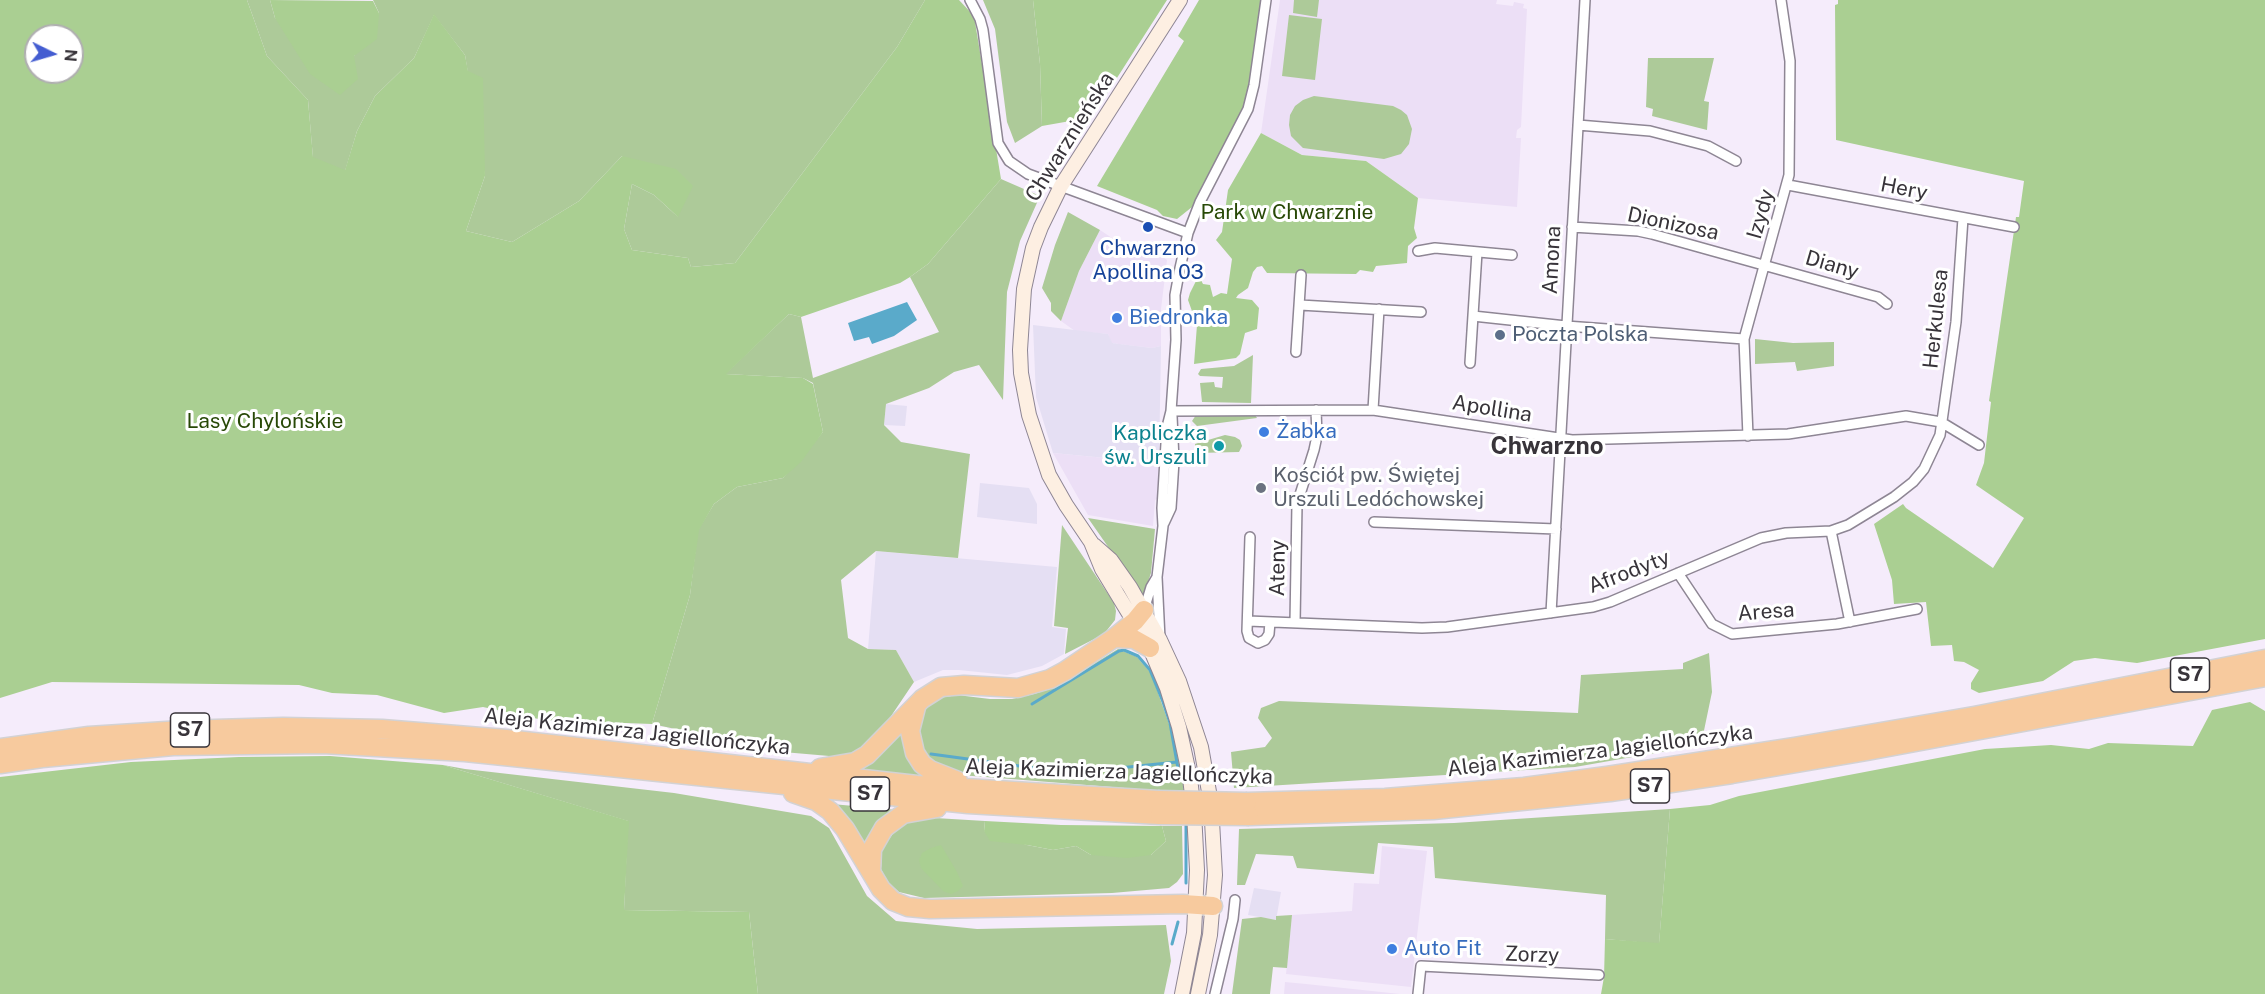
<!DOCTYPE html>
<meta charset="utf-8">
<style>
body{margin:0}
#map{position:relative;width:2265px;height:994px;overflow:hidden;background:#f5ecfb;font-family:"Public Sans",sans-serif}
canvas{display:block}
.north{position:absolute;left:24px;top:24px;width:60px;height:60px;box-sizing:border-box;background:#fff;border:2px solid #afaeb0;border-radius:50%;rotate:95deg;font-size:16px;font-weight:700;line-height:24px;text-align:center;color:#38343a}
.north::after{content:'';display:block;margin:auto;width:21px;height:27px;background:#445dd1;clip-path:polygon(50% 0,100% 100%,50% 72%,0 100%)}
</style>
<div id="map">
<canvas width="2265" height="994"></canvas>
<div class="north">N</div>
</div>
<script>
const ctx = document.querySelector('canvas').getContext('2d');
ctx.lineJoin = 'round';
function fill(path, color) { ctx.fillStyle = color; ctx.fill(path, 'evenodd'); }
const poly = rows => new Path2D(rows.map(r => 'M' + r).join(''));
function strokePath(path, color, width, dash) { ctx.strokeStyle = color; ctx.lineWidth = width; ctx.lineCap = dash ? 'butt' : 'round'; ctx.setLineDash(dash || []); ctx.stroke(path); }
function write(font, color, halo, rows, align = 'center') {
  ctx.font = font + ' "Public Sans",sans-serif'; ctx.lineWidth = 6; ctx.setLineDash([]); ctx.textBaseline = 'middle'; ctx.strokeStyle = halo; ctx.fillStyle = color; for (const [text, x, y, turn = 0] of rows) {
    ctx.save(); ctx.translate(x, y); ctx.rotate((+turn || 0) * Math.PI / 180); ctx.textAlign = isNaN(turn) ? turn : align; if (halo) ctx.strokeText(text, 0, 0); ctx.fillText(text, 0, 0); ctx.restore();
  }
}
fill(poly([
 [1280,0,1497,0,1496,4,1513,6,1514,2,1524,4,1523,8,1527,9,1521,127,1517,130,1516,138,1521,138,1517,207,1418,198,1366,161,1302,155,1261,133],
 [1100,230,1121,244,1157,253,1167,260,1161,309,1161,346,1152,348,1111,343,1108,334,1075,331,1061,321,1079,271],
 [1053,453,1159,463,1157,499,1155,500,1153,526,1088,515],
 [1382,846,1427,851,1411,987,1286,974,1292,915,1352,911,1354,883,1379,884],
 [1285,982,1306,984,1400,994,1284,994]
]), '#ecdff6');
fill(poly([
 [1033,325,1108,334,1112,343,1152,348,1161,346,1159,463,1053,453,1036,397],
 [886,404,907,406,905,426,884,425],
 [980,483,1029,488,1037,504,1037,524,977,517],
 [876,551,1057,567,1052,627,1066,629,1064,654,1042,666,1007,675,959,670,943,670,914,682,896,650,868,649],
 [1254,888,1281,892,1276,920,1248,915]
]), '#e5dff3');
fill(poly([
 [247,0,270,0,275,18,354,56,379,13,373,0,925,0,897,47,735,263,691,267,688,258,632,250,624,229,632,184,654,195,678,217,622,156,579,201,512,242,466,231,485,176,465,55,434,15,414,58,375,96,357,131,345,171,313,158,308,100,267,56],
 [983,0,1033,0,1040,64,1042,126,1015,143,1007,122,995,29],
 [1294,0,1319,0,1317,17,1293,13],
 [1289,15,1322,19,1315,80,1282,76],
 [1648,58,1714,58,1704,101,1709,102,1707,130,1652,116,1653,109,1646,107],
 [1314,96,1393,106,1401,110,1407,115,1412,129,1409,144,1401,154,1384,159,1303,148,1291,136,1289,125,1290,115,1295,106,1303,100],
 [1001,179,1040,196,1020,241,1007,292,1003,400,979,365,954,372,929,388,886,404,884,425,901,442,970,454,958,558,876,551,841,580,848,638,868,649,896,650,914,682,879,734,855,754,841,757,783,752,652,724,690,595,698,530,714,504,737,487,783,478,823,432,813,383,803,378,725,374,789,314,801,317,813,378,939,332,910,277,928,264],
 [1068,212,1100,230,1079,271,1061,321,1051,311,1051,303,1042,288,1055,245],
 [1755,339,1793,343,1834,342,1834,366,1797,371,1795,362,1755,364],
 [1253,355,1251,403,1202,402,1200,383,1214,382,1215,387,1222,388,1223,377,1200,376,1198,374,1201,369,1234,366],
 [1196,415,1255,415,1257,418,1197,426,1192,421],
 [1225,435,1235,437,1240,440,1242,446,1239,452,1197,453,1195,455,1195,444,1198,443],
 [1088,518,1155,529,1151,573,1143,597],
 [1062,525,1114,603,1116,611,1115,620,1104,634,1065,654,1068,628,1054,626],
 [1118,649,1137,657,1151,673,1169,724,1179,758,1184,791,1150,790,960,775,940,771,918,748,915,733,923,711,940,698,957,695,990,699,1012,699,1034,694,1056,687],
 [1709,653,1712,692,1701,745,1575,767,1234,788,1231,752,1265,747,1272,738,1258,718,1261,708,1279,701,1578,713,1581,675,1683,669,1683,663],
 [907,723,926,777,858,769,878,757],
 [443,765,465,769,674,793,811,816,829,828,867,896,896,921,977,929,1166,925,1171,961,1164,994,758,994,749,912,624,910,628,821],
 [832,804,897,810,866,854],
 [1670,809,1659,944,1605,939,1606,895,1435,878,1433,847,1378,843,1374,874,1297,868,1293,856,1256,854,1245,885,1237,885,1239,829,1454,823],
 [935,818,985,821,984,831,1027,845,1053,850,1076,846,1091,855,1151,855,1166,841,1162,826,1182,826,1183,874,1177,882,1169,888,1112,893,924,898,899,892,887,881,881,869,882,849,897,828,912,821],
 [1292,915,1287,968,1273,967,1270,994,1232,994,1242,919,1261,917,1276,920,1276,916]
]), '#adca99');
fill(poly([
 [0,0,247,0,267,56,308,100,313,157,345,170,357,131,375,96,414,58,434,14,465,55,468,71,483,78,485,176,466,231,512,242,579,201,622,156,676,169,693,186,678,217,654,195,632,184,624,229,632,250,688,258,691,267,735,263,897,47,925,0,959,0,974,16,1001,179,928,264,910,277,900,283,801,317,789,314,726,374,803,378,813,384,823,432,801,462,783,478,737,487,714,504,699,530,690,595,652,724,543,720,483,707,444,713,377,695,332,693,299,685,52,682,0,698],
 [36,36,72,36,72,72,36,72],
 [270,0,373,1,379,13,377,39,354,56,358,79,340,95,310,74,275,18],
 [1033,0,1167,0,1097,109,1076,120,1042,126,1040,64],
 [1199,0,1261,0,1249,92,1242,113,1192,207,1177,219,1163,216,1157,210,1097,186,1184,41,1178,36],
 [1838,0,2265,0,2265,639,2137,663,2095,658,2074,661,2043,681,1979,693,1971,689,1971,683,1979,670,1964,662,1954,661,1952,645,1931,646,1926,602,1894,604,1892,580,1874,524,1903,504,1906,508,1993,568,2024,518,1976,485,1984,463,1991,402,1989,401,2016,217,2019,217,2024,181,1836,140,1835,5,1838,4],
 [1261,133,1302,155,1366,161,1418,198,1414,228,1417,238,1408,246,1407,263,1376,266,1373,272,1360,270,1356,274,1267,273,1262,266,1257,267,1253,272,1248,288,1238,295,1236,298,1252,300,1259,308,1257,329,1245,333,1240,354,1236,358,1194,364,1197,325,1188,300,1190,293,1198,277,1200,278,1203,284,1210,285,1213,297,1221,293,1227,294,1232,259,1216,240,1222,232,1228,190],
 [2250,702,2265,711,2265,994,1601,994,1604,977,1605,939,1659,943,1670,809,1710,805,1739,796,1985,749,2051,745,2089,749,2108,743,2193,746,2212,710],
 [330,756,443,765,629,821,624,910,749,912,758,994,0,994,0,777,131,762,239,757],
 [985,821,1061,825,1162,826,1166,841,1151,855,1127,858,1091,855,1076,846,1053,850,1027,845,990,841,984,831],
 [941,845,957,872,963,886,958,891,951,894,943,891,921,868,919,860,922,853,931,848]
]), '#aacf92');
fill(poly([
 [907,302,917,320,894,336,872,344,869,337,854,341,848,323]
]), '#5aaaca');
strokePath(poly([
 [1032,704,1119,651,1124,650,1138,656,1150,670,1163,702,1170,723,1180,780],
 [931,754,1071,773,1177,762],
 [1186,825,1186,883],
 [1172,944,1178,922]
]), '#5aaaca', 3);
const street = poly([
 [970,0,980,19,983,30,998,143,1009,161,1028,174,1188,233],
 [1578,125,1650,131,1708,146,1736,161],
 [1788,185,2014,227],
 [1572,227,1638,231,1652,234,1878,297,1887,304],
 [1418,251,1435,248,1512,255],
 [1300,305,1421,312],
 [1473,316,1566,326,1744,339],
 [1296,352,1301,275],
 [1470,363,1477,252],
 [1373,410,1379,309],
 [1171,411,1373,410,1572,440,1788,434,1906,416,1941,422,1979,445],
 [1748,436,1744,339,1789,175,1790,61,1781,0],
 [1374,522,1556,529],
 [1164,523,1171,508,1174,461,1172,416],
 [1831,531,1850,622],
 [1250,537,1247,631,1249,638,1258,643,1265,640,1269,634,1270,622],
 [1678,573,1712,624,1732,634,1837,624,1917,609],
 [1144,610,1151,587,1157,577],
 [1551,613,1585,0],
 [1248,621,1422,628,1447,627,1593,607,1610,602,1761,538,1786,533,1831,531,1848,525,1894,497,1913,482,1924,469,1940,435,1956,322,1963,218],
 [1295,623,1297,504,1314,450,1317,436,1316,410],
 [1160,639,1157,577,1163,526,1162,508,1167,427,1171,411,1176,340,1175,295,1180,268,1188,233,1200,202,1248,109,1254,85,1266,0],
 [1215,994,1233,919,1235,900],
 [1418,994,1421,966,1599,975]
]);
const secondary = poly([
 [1180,0,1061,186,1041,227,1033,248,1024,289,1020,350,1021,373,1029,415,1049,475,1066,505,1091,542,1102,569,1150,648,1167,688,1179,727,1190,778,1194,812,1197,870,1194,933,1182,994],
 [1094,545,1111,560,1130,587,1160,640,1179,681,1201,747,1211,803,1215,875,1210,935,1198,994]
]);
const highway = poly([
 [1114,638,1134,639,1150,648],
 [916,707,910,731,915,753,922,764,930,770,958,781],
 [0,748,89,736,182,730,283,727,382,729,506,739,917,785,1158,800],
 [0,764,42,758,173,746,323,744,465,752,968,804,1160,815],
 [820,768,855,762,867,755,922,699,941,687,964,685,1018,688,1050,679,1065,671,1114,638,1135,621,1144,610],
 [793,793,816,801,830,811,845,829,881,889,893,901,908,907,930,909,1183,904,1213,906],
 [1247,802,1385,798,1524,787,1607,776,1795,747,1974,716,2265,659],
 [1249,816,1433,810,1610,792,1732,774,1867,751,2265,677],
 [871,872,872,849,884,828,903,814,937,808]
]);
strokePath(street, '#8e8694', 12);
strokePath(secondary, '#8e8694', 16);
strokePath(highway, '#d3d2d4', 21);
strokePath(street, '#fff', 9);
strokePath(secondary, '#fdefe2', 14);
strokePath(highway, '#f7ca9e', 18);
const highwayBridge = poly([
 [1158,800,1247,802],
 [1160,815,1249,816]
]);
strokePath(highwayBridge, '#d3d2d4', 21, []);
strokePath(highwayBridge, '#f7ca9e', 18);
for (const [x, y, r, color] of [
 [1148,227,6,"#1a4fb4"],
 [1117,318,6,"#3f7fe0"],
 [1500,335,6,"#5c6f8a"],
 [1264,432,6,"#3f7fe0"],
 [1219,446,6,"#0f9aa8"],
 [1261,488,6,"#6b7280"],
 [1392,949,6,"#3f7fe0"]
]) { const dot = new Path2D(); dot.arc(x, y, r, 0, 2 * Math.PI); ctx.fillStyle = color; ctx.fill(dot); strokePath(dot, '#fff', 2); }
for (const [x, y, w] of [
 [2190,675,39],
 [190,730,39],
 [1650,786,39],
 [870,794,39]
]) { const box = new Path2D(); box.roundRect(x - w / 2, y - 17, w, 34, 4.5); ctx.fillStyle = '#fff'; ctx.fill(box); strokePath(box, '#38343a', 1.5); }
write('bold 20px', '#38343a', null, [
 ["S7",2190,675],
 ["S7",190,730],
 ["S7",1650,786],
 ["S7",870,794]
]);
write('21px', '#38343a', '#fff', [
 ["Chwarznieńska",1070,137,-58],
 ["Hery",1904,189,11],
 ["Izydy",1761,214,-74],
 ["Dionizosa",1673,224,12],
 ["Amona",1552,260,-87],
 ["Diany",1832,265,16],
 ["Herkulesa",1936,319,-84],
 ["Apollina",1492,409,9],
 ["Ateny",1278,568,-89],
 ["Afrodyty",1629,572,-21],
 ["Aresa",1766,612,-4],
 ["Aleja Kazimierza Jagiellończyka",637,732,6],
 ["Aleja Kazimierza Jagiellończyka",1600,751,-7],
 ["Aleja Kazimierza Jagiellończyka",1119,772,2],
 ["Zorzy",1532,955,2]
]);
write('21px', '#284907', '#fff', [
 ["Park w Chwarznie",1287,213],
 ["Lasy Chylońskie",265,422]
]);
write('21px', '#164399', '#fff', [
 ["Chwarzno",1148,249],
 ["Apollina 03",1148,273]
]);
write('21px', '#366cbe', '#fff', [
 ["Biedronka",1129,318],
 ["Żabka",1276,432],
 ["Auto Fit",1404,949]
], 'left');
write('21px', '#4e5e75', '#fff', [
 ["Poczta Polska",1512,335]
], 'left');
write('21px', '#0d838f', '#fff', [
 ["Kapliczka",1207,434],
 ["św. Urszuli",1207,458]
], 'right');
write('21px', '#5b616d', '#fff', [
 ["Kościół pw. Świętej",1273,476],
 ["Urszuli Ledóchowskej",1273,500]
], 'left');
write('bold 24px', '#38343a', '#fff', [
 ["Chwarzno",1547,447]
]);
</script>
